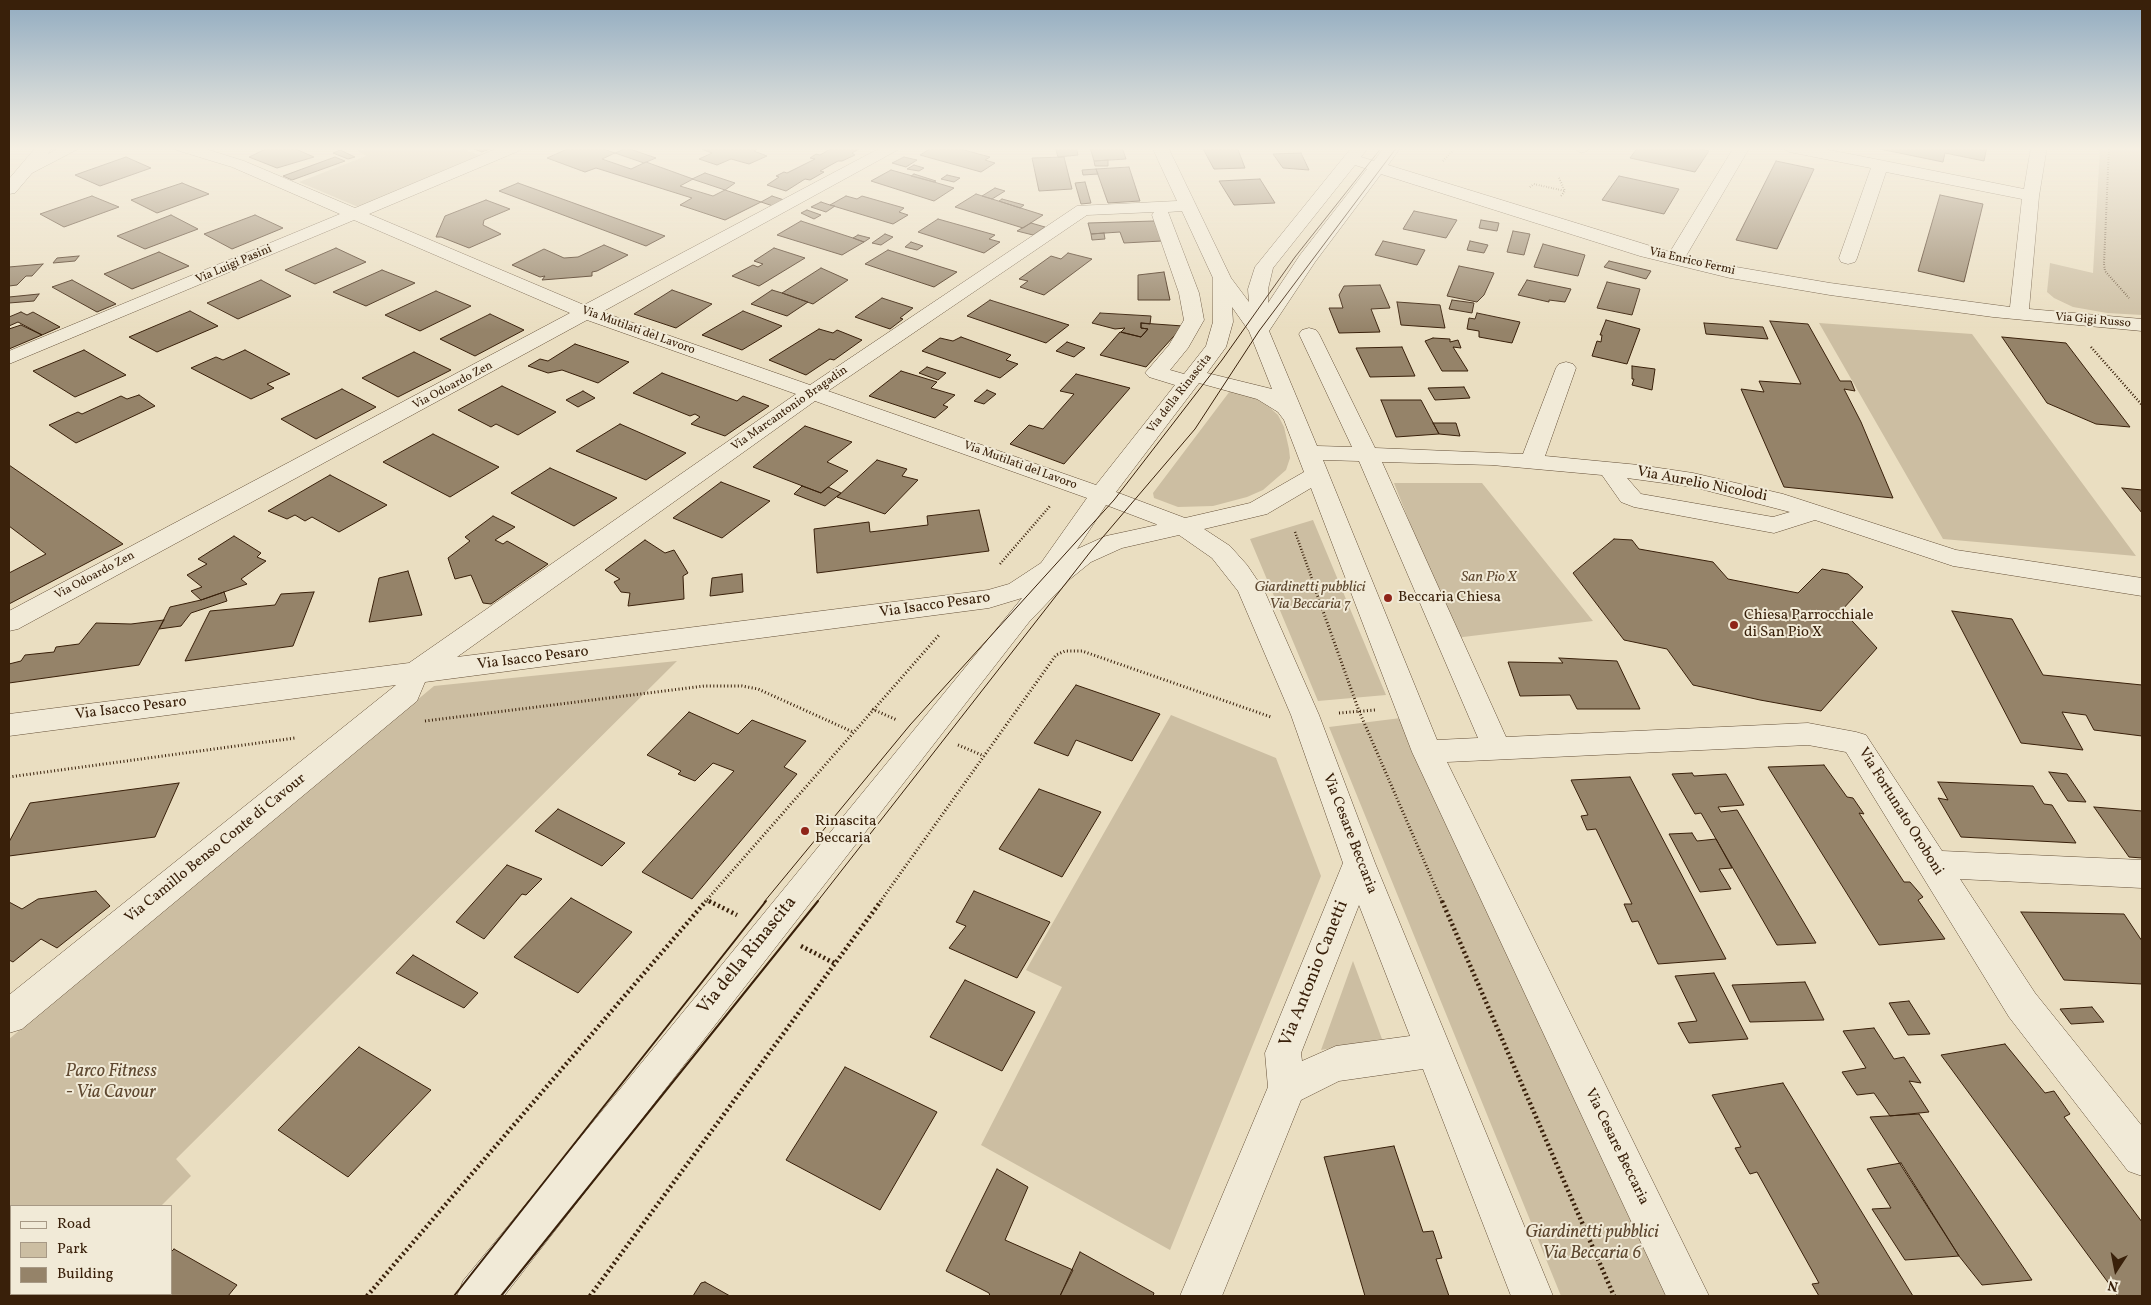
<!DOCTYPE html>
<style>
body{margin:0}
#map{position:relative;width:2151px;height:1305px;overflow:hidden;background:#eadec1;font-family:Vollkorn,serif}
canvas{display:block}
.frame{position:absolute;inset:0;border:10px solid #39200a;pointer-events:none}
.legend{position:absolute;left:10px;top:1205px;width:162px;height:90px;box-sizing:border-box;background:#f1ead7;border:1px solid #a79985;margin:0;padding:6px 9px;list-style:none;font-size:15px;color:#39200a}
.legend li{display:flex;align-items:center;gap:10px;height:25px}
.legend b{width:25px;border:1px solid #a79985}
.north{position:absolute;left:2091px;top:1245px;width:50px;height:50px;-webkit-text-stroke:4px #f1ead7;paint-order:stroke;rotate:191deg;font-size:14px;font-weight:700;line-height:20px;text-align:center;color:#39200a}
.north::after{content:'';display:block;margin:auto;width:18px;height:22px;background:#39200a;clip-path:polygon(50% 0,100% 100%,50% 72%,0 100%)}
</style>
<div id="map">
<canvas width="2151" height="1305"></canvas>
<div class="frame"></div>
<ul class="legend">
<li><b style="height:6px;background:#f1ead7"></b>Road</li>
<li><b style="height:14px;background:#ccbea2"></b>Park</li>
<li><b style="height:14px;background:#958369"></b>Building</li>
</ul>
<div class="north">N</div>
</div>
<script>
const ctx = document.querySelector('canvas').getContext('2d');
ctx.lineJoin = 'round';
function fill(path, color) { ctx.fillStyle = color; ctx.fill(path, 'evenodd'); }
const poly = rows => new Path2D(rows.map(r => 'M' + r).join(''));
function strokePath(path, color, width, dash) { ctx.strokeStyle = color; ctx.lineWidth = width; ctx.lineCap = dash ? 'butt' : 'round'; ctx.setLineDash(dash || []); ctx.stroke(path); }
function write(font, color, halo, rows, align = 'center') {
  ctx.font = font + ' Vollkorn,serif'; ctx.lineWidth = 4; ctx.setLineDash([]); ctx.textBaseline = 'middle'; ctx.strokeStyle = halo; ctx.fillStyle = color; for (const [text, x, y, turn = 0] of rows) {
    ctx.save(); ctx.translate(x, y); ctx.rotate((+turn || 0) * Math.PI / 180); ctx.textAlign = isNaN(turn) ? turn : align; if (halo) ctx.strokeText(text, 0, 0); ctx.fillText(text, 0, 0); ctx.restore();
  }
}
fill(poly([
 [369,147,457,147,482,156,358,207,299,182,366,156,358,151],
 [2100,147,2142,147,2142,315,2107,313,2073,307,2054,298,2047,292,2050,263,2093,273],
 [1819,323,1972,334,2136,556,1943,539],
 [1230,391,1250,395,1269,407,1278,415,1284,427,1289,449,1290,458,1286,470,1263,490,1247,497,1213,506,1178,507,1154,498,1153,493],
 [1394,483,1482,483,1593,621,1455,638],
 [1313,520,1386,695,1318,701,1250,539],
 [677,661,176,1159,191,1176,161,1206,11,1206,11,1294,74,1294,72,1296,9,1296,9,1039,434,686],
 [1171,715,1276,758,1321,876,1170,1250,981,1145,1062,987,1026,970],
 [1401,718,1670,1296,1561,1296,1329,727],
 [1353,961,1382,1039,1321,1050]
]), '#ccbea2');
const building = poly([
 [270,147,291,147,314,157,277,168,249,157,270,147],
 [469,147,495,147,482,152,469,147],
 [572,147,598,147,615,153,602,159,631,169,646,162,693,179,680,186,713,196,725,190,761,202,725,220,680,205,692,198,596,168,585,172,547,158,572,147],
 [696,147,761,147,754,151,767,156,749,164,731,159,717,165,699,159,712,153,696,147],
 [834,147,862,147,852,153,855,155,842,161,838,161,820,171,824,172,810,180,805,179,786,191,767,185,779,177,776,176,784,172,787,173,815,159,810,158,816,154,820,155,834,147],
 [933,147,944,149,953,147,990,157,985,160,995,163,981,172,920,155,933,147],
 [1055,147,1076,147,1078,155,1058,157,1055,147],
 [1090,147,1122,147,1126,159,1094,161,1090,147],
 [1202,147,1237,147,1245,168,1214,169,1202,147],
 [1638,147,1694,147,1709,151,1695,172,1630,158,1638,147],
 [1870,147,1987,147,1984,161,1945,153,1943,162,1870,147],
 [627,148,656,158,644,163,615,153,627,148],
 [340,150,355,157,348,159,333,153,340,150],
 [1301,153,1309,170,1283,168,1273,154,1301,153],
 [126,157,151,168,100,186,75,175,126,157],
 [335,157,345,161,292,180,283,176,335,157],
 [904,157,917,160,906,167,892,163,904,157],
 [1064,157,1072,189,1039,191,1032,158,1064,157],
 [1108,160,1108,166,1095,166,1094,161,1108,160],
 [1776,161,1814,169,1777,249,1736,240,1776,161],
 [914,165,924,168,919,171,907,169,914,165],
 [1129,167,1140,201,1108,203,1096,169,1129,167],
 [1096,169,1098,174,1083,175,1082,170,1096,169],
 [891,170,934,182,954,188,934,201,871,181,891,170],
 [705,173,735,183,725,190,692,179,705,173],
 [914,174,936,181,934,182,911,176,914,174],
 [947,175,960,178,954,182,941,179,947,175],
 [1619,176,1679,189,1664,214,1602,200,1619,176],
 [1260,179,1275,203,1234,205,1219,181,1260,179],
 [1085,182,1091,203,1081,204,1075,183,1085,182],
 [182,183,209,194,157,213,131,200,182,183],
 [518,183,665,236,646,246,499,191,518,183],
 [995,188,1005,191,992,199,982,196,995,188],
 [976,194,992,199,1043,215,1023,228,955,207,976,194],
 [1940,195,1983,204,1964,282,1918,271,1940,195],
 [92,196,119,207,64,227,40,214,92,196],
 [772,196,784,200,773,206,761,202,772,196],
 [846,196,857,199,862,196,904,208,899,212,908,215,893,224,830,205,846,196],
 [1002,199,1024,205,1020,208,999,201,1002,199],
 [486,200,510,209,484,220,483,225,501,234,469,248,441,237,436,237,445,216,486,200],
 [821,202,830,205,835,206,826,212,811,207,821,202],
 [807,210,821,215,814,219,801,213,807,210],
 [1414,211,1457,220,1446,238,1403,229,1414,211],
 [171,215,198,229,145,249,117,236,171,215],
 [255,215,283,228,232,249,204,234,255,215],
 [938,219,995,235,989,239,1000,242,984,253,918,232,938,219],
 [1481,220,1499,223,1497,231,1479,228,1481,220],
 [801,221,853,238,864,242,842,255,777,235,801,221],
 [1154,221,1162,241,1124,243,1120,232,1091,234,1088,223,1154,221],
 [1031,223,1045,227,1033,235,1017,231,1031,223],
 [1513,231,1530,234,1524,255,1507,252,1513,231],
 [1104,233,1105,239,1092,240,1091,234,1104,233],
 [885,234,893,237,881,245,872,243,885,234],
 [858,235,870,238,864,242,853,238,858,235],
 [1383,241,1425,250,1417,265,1375,255,1383,241],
 [1470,241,1488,245,1484,253,1467,250,1470,241],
 [911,242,923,246,917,250,905,247,911,242],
 [1543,244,1585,255,1578,276,1534,267,1543,244],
 [604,245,628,255,597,271,592,272,592,276,542,280,545,276,540,277,512,265,544,249,564,258,578,257,604,245],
 [336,248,366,262,315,284,285,270,336,248],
 [774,248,805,258,759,286,732,276,753,265,758,267,763,264,754,261,774,248],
 [888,250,957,272,934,287,865,264,888,250],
 [159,252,189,266,132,289,104,274,159,252],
 [1068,253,1092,259,1044,295,1020,287,1028,281,1019,279,1051,256,1061,259,1068,253],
 [79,256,75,261,53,263,57,258,79,256],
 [1609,261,1651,271,1646,279,1604,267,1609,261],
 [43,264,32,276,26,276,17,285,9,286,9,267,43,264],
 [1459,266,1494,273,1484,295,1477,302,1447,296,1459,266],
 [821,268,848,280,813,304,782,293,821,268],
 [382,270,415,283,366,306,333,292,382,270],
 [1164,272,1170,300,1138,300,1138,275,1164,272],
 [72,280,116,304,97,312,52,287,72,280],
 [261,280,291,296,238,319,207,303,261,280],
 [1527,280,1571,289,1565,302,1549,300,1549,302,1518,295,1527,280],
 [1607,282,1640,289,1632,315,1597,308,1607,282],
 [1380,285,1390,308,1371,309,1380,332,1339,333,1329,308,1343,308,1339,295,1344,286,1380,285],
 [672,290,712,304,676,328,634,314,672,290],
 [772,290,782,293,808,302,787,316,751,304,772,290],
 [436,291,471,306,420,331,385,315,436,291],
 [39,294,34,301,9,303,9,297,39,294],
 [882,298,913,308,900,318,903,319,890,329,855,317,882,298],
 [990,300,1069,325,1046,343,967,316,990,300],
 [1452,300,1474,303,1472,313,1449,309,1452,300],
 [1397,302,1440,305,1445,328,1401,325,1397,302],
 [190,311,218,326,157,352,129,337,190,311],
 [743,311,782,326,742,350,702,335,743,311],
 [21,312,27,315,33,312,60,327,42,335,18,322,9,326,9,317,21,312],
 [1100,313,1151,316,1150,324,1141,323,1141,328,1148,329,1141,337,1121,332,1125,328,1115,329,1092,323,1100,313],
 [1477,313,1520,322,1512,343,1479,337,1479,331,1467,329,1469,318,1475,319,1477,313],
 [490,314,524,330,475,356,440,339,490,314],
 [1606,320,1640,329,1627,364,1592,356,1597,341,1601,342,1602,335,1600,335,1606,320],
 [1770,321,1808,324,1840,381,1851,381,1855,391,1844,389,1861,422,1893,498,1784,487,1741,389,1764,392,1759,381,1801,384,1770,321],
 [1141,323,1183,326,1146,367,1100,355,1120,332,1141,337,1148,329,1141,328,1141,323],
 [1704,323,1763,327,1768,339,1706,334,1704,323],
 [21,325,42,335,9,349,9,329,21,325],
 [819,329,833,333,837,330,862,340,834,360,830,359,806,375,769,360,819,329],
 [961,337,1011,355,1006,360,1018,364,1000,378,922,351,940,338,953,341,961,337],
 [2002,337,2066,343,2130,427,2096,424,2047,403,2002,337],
 [1433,338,1450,339,1450,342,1458,340,1461,348,1453,347,1468,371,1442,371,1425,341,1433,338],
 [1067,342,1085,348,1074,357,1056,351,1067,342],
 [575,344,629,362,598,383,562,370,548,373,528,366,540,359,548,361,575,344],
 [1402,347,1415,376,1370,377,1356,348,1402,347],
 [84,350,126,375,75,397,33,371,84,350],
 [245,350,290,374,267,384,274,388,251,399,191,368,216,357,223,360,245,350],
 [414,352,451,370,398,397,362,378,414,352],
 [1632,366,1655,369,1652,390,1632,385,1634,379,1632,379,1632,366],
 [927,367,946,373,938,380,919,373,927,367],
 [901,371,937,382,931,388,955,395,943,405,948,407,935,418,869,396,901,371],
 [662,373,737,401,743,396,769,406,725,436,691,424,700,417,695,414,690,416,633,393,662,373],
 [1076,374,1130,388,1064,464,1010,444,1029,425,1043,429,1074,394,1060,391,1076,374],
 [502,386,556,412,518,435,496,424,491,427,458,410,502,386],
 [1464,387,1470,398,1435,400,1428,388,1464,387],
 [342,389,376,407,316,439,281,419,342,389],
 [987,390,996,394,984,404,974,401,987,390],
 [583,391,595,398,578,407,566,400,583,391],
 [139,395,155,406,76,443,49,425,78,412,82,414,121,396,127,399,139,395],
 [1381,400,1421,400,1439,434,1396,437,1381,400],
 [1433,423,1456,423,1460,436,1439,434,1433,423],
 [620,424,686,453,646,480,576,451,620,424],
 [805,426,852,442,827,462,848,471,821,493,753,467,805,426],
 [433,434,499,467,450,497,383,462,433,434],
 [877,460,907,469,902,476,918,480,885,514,837,497,877,460],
 [9,465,123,544,9,604,9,573,46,554,9,526,9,465],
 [550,468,617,498,574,526,511,493,550,468],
 [330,475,387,505,339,532,312,517,305,521,295,515,287,519,268,511,330,475],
 [721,482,770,501,722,538,673,518,721,482],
 [802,486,821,493,828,487,841,493,825,506,794,494,802,486],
 [2122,488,2142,490,2142,513,2122,488],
 [979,510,989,551,817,573,814,529,869,522,870,532,928,525,927,516,979,510],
 [493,516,515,527,495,540,503,544,507,541,548,564,491,604,483,603,471,575,455,579,448,558,470,541,465,537,493,516],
 [234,536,261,553,257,557,266,561,241,579,247,584,201,600,191,591,202,587,187,575,207,564,198,559,234,536],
 [1614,539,1632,540,1639,549,1713,562,1728,579,1798,593,1822,569,1848,574,1863,587,1842,610,1877,648,1821,711,1760,700,1693,685,1667,649,1624,640,1573,573,1614,539],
 [645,540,665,553,674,550,688,573,683,576,684,599,628,606,630,593,621,592,614,582,620,579,605,570,645,540],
 [408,571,422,615,369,622,379,578,408,571],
 [742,574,743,592,710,596,712,578,742,574],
 [224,592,227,601,191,613,181,626,159,629,170,607,201,600,224,592],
 [314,592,293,646,185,661,210,611,275,605,281,594,314,592],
 [1952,611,2012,619,2043,675,2142,685,2142,736,2094,730,2086,715,2062,712,2083,750,2021,743,1952,611],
 [164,620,139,665,9,683,9,664,21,661,25,655,54,652,56,647,79,644,96,623,131,624,164,620],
 [1559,658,1617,661,1640,709,1577,709,1570,695,1520,696,1508,662,1563,663,1559,658],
 [1076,685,1160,714,1132,761,1076,740,1068,756,1034,743,1076,685],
 [689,712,738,734,752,720,806,741,784,767,797,774,692,899,642,872,734,771,713,763,695,781,678,774,681,771,647,755,689,712],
 [1824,765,1847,797,1853,798,1864,814,1859,813,1904,882,1910,882,1923,897,1918,900,1945,939,1879,945,1768,767,1824,765],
 [2049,772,2067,774,2086,802,2068,801,2049,772],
 [1692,773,1694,776,1726,774,1744,805,1718,807,1721,812,1737,810,1816,943,1777,945,1701,813,1695,814,1672,774,1692,773],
 [1630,777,1726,959,1658,964,1638,921,1632,922,1624,904,1632,904,1596,829,1587,830,1581,816,1588,815,1571,780,1630,777],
 [1938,782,2033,786,2044,804,2052,805,2076,843,1961,837,1938,798,1948,800,1938,782],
 [179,783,155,837,9,856,9,842,30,803,179,783],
 [1039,789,1101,812,1062,877,999,849,1039,789],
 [2094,807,2142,811,2142,858,2129,857,2094,807],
 [558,809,625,843,602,866,535,831,558,809],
 [1692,833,1697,841,1716,839,1732,868,1719,869,1731,889,1700,892,1669,834,1692,833],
 [507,865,542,879,526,895,522,894,484,939,456,922,507,865],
 [96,891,110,906,57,948,41,939,13,962,9,960,9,902,22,909,38,899,96,891],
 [974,891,1050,922,1017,978,949,948,966,926,956,922,974,891],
 [571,898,632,932,578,993,514,957,571,898],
 [2021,912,2124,914,2142,941,2142,984,2064,980,2021,912],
 [413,955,478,993,464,1008,396,973,413,955],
 [1714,973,1748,1039,1689,1043,1678,1023,1697,1021,1675,976,1714,973],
 [965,980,1035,1012,1002,1071,930,1037,965,980],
 [1805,982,1824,1020,1750,1022,1732,985,1805,982],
 [1909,1001,1930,1034,1908,1035,1889,1003,1909,1001],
 [2092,1007,2104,1022,2071,1024,2060,1009,2092,1007],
 [1874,1028,1894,1059,1904,1057,1921,1083,1909,1081,1929,1112,1890,1116,1874,1093,1857,1095,1842,1072,1866,1068,1843,1031,1874,1028],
 [2005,1044,2045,1093,2054,1091,2070,1114,2064,1117,2142,1222,2142,1296,2118,1296,1941,1055,2005,1044],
 [359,1047,431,1090,348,1177,278,1130,359,1047],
 [845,1067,937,1112,880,1210,786,1160,845,1067],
 [1783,1083,1913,1296,1819,1296,1812,1284,1819,1283,1757,1172,1750,1174,1735,1148,1741,1147,1712,1095,1783,1083],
 [1919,1114,2032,1280,1982,1285,1959,1256,1870,1117,1919,1114],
 [1394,1146,1423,1232,1433,1231,1442,1258,1436,1259,1449,1296,1365,1296,1324,1157,1394,1146],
 [1901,1163,1959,1256,1905,1260,1872,1209,1891,1208,1867,1169,1901,1163],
 [997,1169,1028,1187,1005,1240,1073,1270,1060,1296,990,1296,989,1293,946,1271,997,1169],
 [174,1249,237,1285,228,1296,129,1296,131,1294,171,1294,171,1252,174,1249],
 [1080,1252,1154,1293,1153,1296,1060,1296,1080,1252],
 [705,1282,730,1296,693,1296,701,1283,705,1282]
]);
fill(building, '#958369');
strokePath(building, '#39200a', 1);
const minor = poly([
 [36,147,53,147,48,154,60,147,82,147,32,173,15,193,9,194,9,179,36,147],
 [174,147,200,147,244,161,355,208,500,147,523,147,521,150,369,214,584,305,882,147,903,147,602,312,810,385,1077,206,1177,201,1152,147,1168,147,1231,278,1249,302,1248,289,1255,267,1352,147,1369,147,1361,157,1374,161,1384,147,1401,147,1388,165,1670,252,1734,147,1750,147,1686,256,1730,266,1830,283,2010,307,2022,199,1886,172,1857,258,1855,262,1848,264,1841,262,1839,258,1871,168,1789,152,1781,147,1815,147,2024,189,2031,147,2047,147,2039,196,2029,309,2142,319,2142,331,1993,317,1830,295,1730,278,1640,256,1381,174,1315,262,1269,331,1317,446,1352,447,1299,334,1302,330,1309,328,1316,330,1319,334,1375,448,1523,454,1556,368,1559,364,1566,362,1573,364,1576,368,1545,456,1639,465,1693,473,1783,494,1956,550,2142,578,2142,596,1953,566,1815,520,1774,533,1634,507,1621,502,1602,475,1492,465,1382,462,1506,737,1808,723,1856,732,1866,735,1942,851,2142,860,2142,888,1960,879,2035,993,2142,1126,2142,1176,2128,1171,2009,1017,1846,752,1808,745,1447,762,1709,1296,1666,1296,1412,752,1311,488,1267,514,1204,529,1230,546,1247,565,1264,590,1319,715,1375,863,1553,1296,1511,1296,1423,1069,1339,1081,1301,1100,1222,1296,1180,1296,1268,1087,1265,1053,1343,863,1291,715,1238,591,1212,558,1179,535,1122,548,1091,562,1070,579,1029,622,504,1296,457,1296,463,1281,1022,598,989,608,425,682,417,701,22,1029,9,1033,9,995,396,685,9,736,9,714,409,663,796,394,587,320,18,629,9,631,9,611,570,313,354,220,9,364,9,351,340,214,232,167,176,150,174,147],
 [1355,165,1367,169,1300,255,1268,303,1268,289,1273,268,1355,165],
 [1182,211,1213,278,1213,322,1206,346,1184,374,1170,370,1188,348,1204,320,1199,293,1168,212,1182,211],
 [1154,212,1152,215,1179,293,1184,320,1169,345,1145,373,1149,377,1175,385,1096,485,828,391,1087,215,1154,212],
 [1232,307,1249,331,1272,389,1207,373,1226,347,1233,322,1232,307],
 [1199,383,1257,399,1278,412,1284,420,1304,472,1250,503,1185,518,1116,492,1199,383],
 [815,401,1087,498,1041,563,1009,584,988,590,457,657,815,401],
 [1323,460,1359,461,1478,738,1437,740,1323,460],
 [1627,478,1693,487,1790,512,1773,517,1641,494,1627,478],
 [1106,505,1156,524,1157,525,1106,536,1077,549,1106,505],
 [1359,905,1410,1036,1336,1046,1302,1061,1301,1053,1359,905],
 [1590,147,1587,151,1581,153,1573,148,1590,147]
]);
strokePath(minor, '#655038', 1);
strokePath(poly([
 [2109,147,2104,264,2105,271,2129,298],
 [1443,161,1456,147],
 [1559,178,1565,191,1560,197],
 [1530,187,1534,184,1565,191]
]), '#39200a', 2, [0.5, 2]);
strokePath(poly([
 [2091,347,2142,405],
 [1295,532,1315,587],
 [1000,564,1050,506]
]), '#39200a', 2.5, [1, 2]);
strokePath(poly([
 [1314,586,1359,711,1442,902],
 [872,709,897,720],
 [1339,713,1375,710],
 [425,721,704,686,742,686,758,689,853,732],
 [958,745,984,756],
 [9,777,295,738],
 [707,900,711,902],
 [705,902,939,635],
 [880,902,1056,655,1065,651,1082,651,1271,717]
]), '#39200a', 3, [1, 2.5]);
strokePath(poly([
 [709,901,737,915],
 [1442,901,1614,1296],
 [801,946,836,964],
 [367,1296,706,901],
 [590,1296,881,901]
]), '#39200a', 4.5, [2, 3]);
fill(minor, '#f1ead7');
strokePath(poly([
 [764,902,910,725,1114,500,1222,360,1295,257,1382,147],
 [817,902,1091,551,1195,429,1259,331,1397,147]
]), '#39200a', 1);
strokePath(poly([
 [454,1296,766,901],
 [501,1296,818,901]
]), '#39200a', 2);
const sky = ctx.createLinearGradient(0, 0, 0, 330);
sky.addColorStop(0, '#91abc0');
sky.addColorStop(0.45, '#f6f0e3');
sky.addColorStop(1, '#f6f0e300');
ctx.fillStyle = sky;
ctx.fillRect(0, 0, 2151, 330);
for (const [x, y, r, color] of [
 [1388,598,5,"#8f2418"],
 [1734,625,5,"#8f2418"],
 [805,831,5,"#8f2418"]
]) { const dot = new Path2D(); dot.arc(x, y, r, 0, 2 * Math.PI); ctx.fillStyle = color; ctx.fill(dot); strokePath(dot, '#f1ead7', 2); }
write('12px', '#39200a', '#f1ead7', [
 ["Via Enrico Fermi",1692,262,13],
 ["Via Luigi Pasini",234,265,-23],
 ["Via Gigi Russo",2093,321,5],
 ["Via Mutilati del Lavoro",638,331,20],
 ["Via Odoardo Zen",453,386,-28],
 ["Via della Rinascita",1180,394,-52],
 ["Via Marcantonio Bragadin",790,409,-35],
 ["Via Mutilati del Lavoro",1020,466,20],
 ["Via Odoardo Zen",95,576,-28]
]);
write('15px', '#39200a', '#f1ead7', [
 ["Via Aurelio Nicolodi",1702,485,11],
 ["Via Isacco Pesaro",935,606,-8],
 ["Via Isacco Pesaro",533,659,-7],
 ["Via Isacco Pesaro",131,709,-7],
 ["Via Fortunato Oroboni",1900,812,58],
 ["Via Cesare Beccaria",1349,834,69],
 ["Via Camillo Benso Conte di Cavour",216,849,-39],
 ["Via Cesare Beccaria",1616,1147,64]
]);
write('italic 15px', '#5e4830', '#f1ead7', [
 ["San Pio X",1489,578],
 ["Giardinetti pubblici",1310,588],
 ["Via Beccaria 7",1310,605]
]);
write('15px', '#39200a', '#f1ead7', [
 ["Beccaria Chiesa",1398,598],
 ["Chiesa Parrocchiale",1744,616],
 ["di San Pio X",1744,633],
 ["Rinascita",815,822],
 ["Beccaria",815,839]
], 'left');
write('18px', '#39200a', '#f1ead7', [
 ["Via della Rinascita",748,956,-51],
 ["Via Antonio Canetti",1315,974,-68]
]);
write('italic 18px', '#5e4830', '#f1ead7', [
 ["Parco Fitness",111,1073],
 ["- Via Cavour",111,1094],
 ["Giardinetti pubblici",1592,1234],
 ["Via Beccaria 6",1592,1255]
]);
</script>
